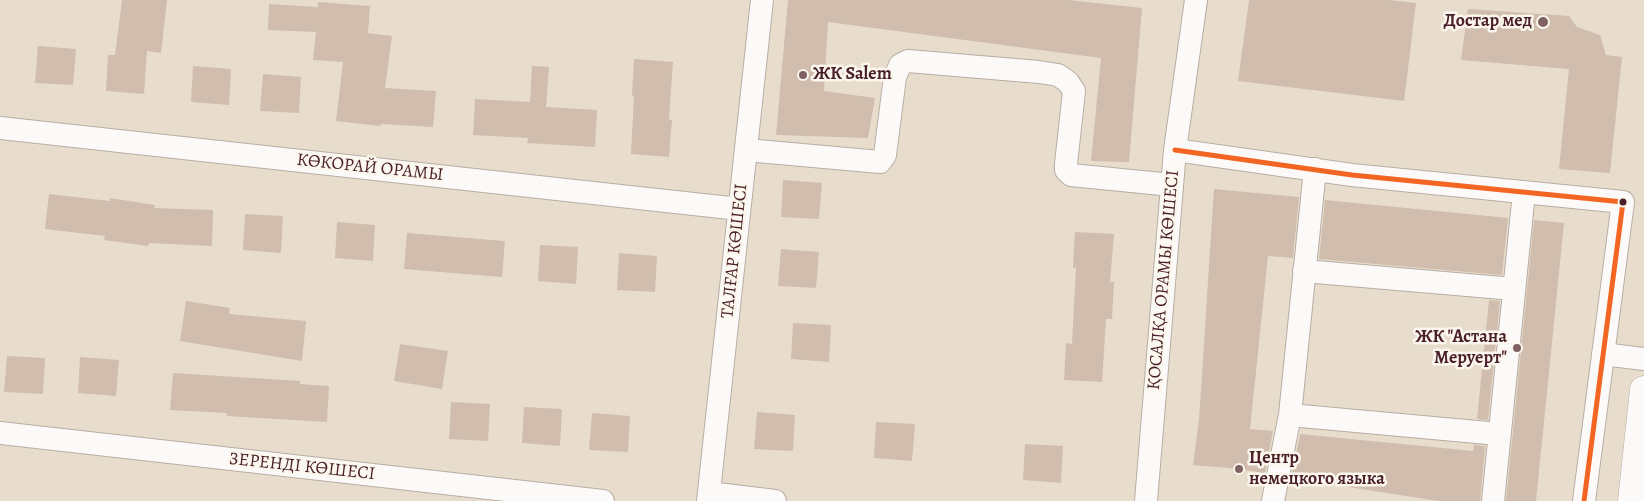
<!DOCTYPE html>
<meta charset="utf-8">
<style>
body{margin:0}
canvas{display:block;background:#e8ddcd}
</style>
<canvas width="1644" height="501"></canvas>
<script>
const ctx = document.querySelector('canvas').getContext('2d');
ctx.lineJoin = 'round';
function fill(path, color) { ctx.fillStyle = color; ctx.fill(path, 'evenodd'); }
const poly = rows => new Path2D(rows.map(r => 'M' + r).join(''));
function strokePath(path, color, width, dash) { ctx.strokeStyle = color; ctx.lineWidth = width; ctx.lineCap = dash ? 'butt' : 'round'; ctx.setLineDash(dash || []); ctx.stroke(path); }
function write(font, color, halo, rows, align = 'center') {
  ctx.font = font + ' Alegreya,serif'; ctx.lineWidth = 5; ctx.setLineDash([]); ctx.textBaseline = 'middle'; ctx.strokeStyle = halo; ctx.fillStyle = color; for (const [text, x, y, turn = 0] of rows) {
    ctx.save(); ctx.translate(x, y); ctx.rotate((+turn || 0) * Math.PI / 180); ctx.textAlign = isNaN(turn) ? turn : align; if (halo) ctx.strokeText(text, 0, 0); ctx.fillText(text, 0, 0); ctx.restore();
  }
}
fill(poly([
 [122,0,167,0,161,53,147,51,144,94,106,91,108,55,115,55],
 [788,0,1068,0,1142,8,1129,162,1091,161,1101,58,828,22,824,91,875,98,868,138,776,135],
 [1249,0,1389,0,1416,3,1404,101,1238,81],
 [318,2,370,6,368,33,392,36,385,88,436,91,433,127,381,124,380,126,336,121,343,62,313,60,316,32,268,30,269,4,318,7],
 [1468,9,1569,16,1577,27,1600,35,1606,55,1622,57,1610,173,1559,169,1569,69,1461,60],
 [38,46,76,49,73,85,35,83],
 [634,59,673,62,669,120,672,120,669,157,631,154,634,96,632,96],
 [193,66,231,69,229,105,191,102],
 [532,66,549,67,546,107,597,110,595,147,527,143,528,138,473,135,475,99,530,102],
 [263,74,301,77,299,113,260,111],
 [783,180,822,183,819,219,781,217],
 [1214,189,1299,197,1293,258,1268,256,1250,429,1273,431,1265,473,1230,468,1193,465,1199,420],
 [49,194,110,201,110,198,155,205,154,208,213,210,212,246,149,243,148,246,104,240,105,236,45,229],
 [1325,200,1508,218,1502,275,1319,259],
 [245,214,283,216,281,253,243,250],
 [1534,220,1564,223,1536,501,1506,501],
 [337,222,375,225,373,261,335,258],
 [1075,232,1114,234,1110,282,1114,282,1112,319,1106,319,1102,382,1064,380,1066,343,1072,344,1076,268,1073,268],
 [407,233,505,241,502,277,404,269],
 [540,245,578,247,576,284,538,281],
 [781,249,819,252,816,288,778,286],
 [619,253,657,256,655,292,617,290],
 [1489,300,1500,301,1488,420,1477,419],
 [186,301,230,308,229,314,306,321,302,361,180,341],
 [793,323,831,325,829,362,791,359],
 [400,344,448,351,442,389,394,381],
 [7,356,45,358,43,394,4,392],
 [80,357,119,360,116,396,78,393],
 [173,373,300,381,300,384,329,386,327,422,227,416,227,413,170,410],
 [451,402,490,404,488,441,449,439],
 [524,407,562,409,560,446,522,443],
 [757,412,795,415,793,451,754,449],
 [592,413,630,416,628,452,589,450],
 [876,422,915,424,912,461,874,458],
 [1300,434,1473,451,1474,445,1485,446,1480,501,1438,501,1291,478],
 [1025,444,1063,446,1061,483,1023,480]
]), '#d0bdad');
const minor = poly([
 [0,128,739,209],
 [746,150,880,162,885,155,895,77,900,65,908,61,1039,72,1058,75,1068,82,1074,91,1066,164,1066,170,1071,175,1172,185],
 [1175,150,1352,175,1623,202,1584,501],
 [1304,271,1514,289],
 [1603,354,1644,359],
 [1290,415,1499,434],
 [0,433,603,501],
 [709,493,775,501],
 [708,501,762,0],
 [1146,501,1175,150,1196,0],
 [1273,501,1290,415,1315,169],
 [1493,501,1524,192]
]);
const major = poly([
 [1632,501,1644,390]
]);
strokePath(minor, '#b8ada4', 24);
strokePath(major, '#b8ada4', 29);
strokePath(minor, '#fcfaf8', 22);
strokePath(major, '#fcfaf8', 28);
strokePath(poly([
 [1175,150,1352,175,1623,202,1584,501]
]), '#f26522', 5);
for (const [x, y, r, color] of [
 [1543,22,6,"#816264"],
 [803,75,5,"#816264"],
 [1623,202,4.5,"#4a1f2b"],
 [1517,348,5,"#816264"],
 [1239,469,5,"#816264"]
]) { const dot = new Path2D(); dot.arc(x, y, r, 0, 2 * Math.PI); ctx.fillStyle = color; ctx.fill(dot); strokePath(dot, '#fbf7ec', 2); }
write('bold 18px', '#4a1f2b', '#fbf7ec', [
 ["Достар мед",1532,22],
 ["ЖК Salem",813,75,"left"],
 ["ЖК \"Астана",1507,338],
 ["Меруерт\"",1507,359],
 ["Центр",1249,459,"left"],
 ["немецкого языка",1249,480,"left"]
], 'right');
write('18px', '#4a1f2b', '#fbf7ec', [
 ["КӨКОРАЙ ОРАМЫ",370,168,6],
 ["ТАЛҒАР КӨШЕСІ",735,251,-84],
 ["ҚОСАЛҚА ОРАМЫ КӨШЕСІ",1164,280,-85],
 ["ЗЕРЕНДІ КӨШЕСІ",302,467,6]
]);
</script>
